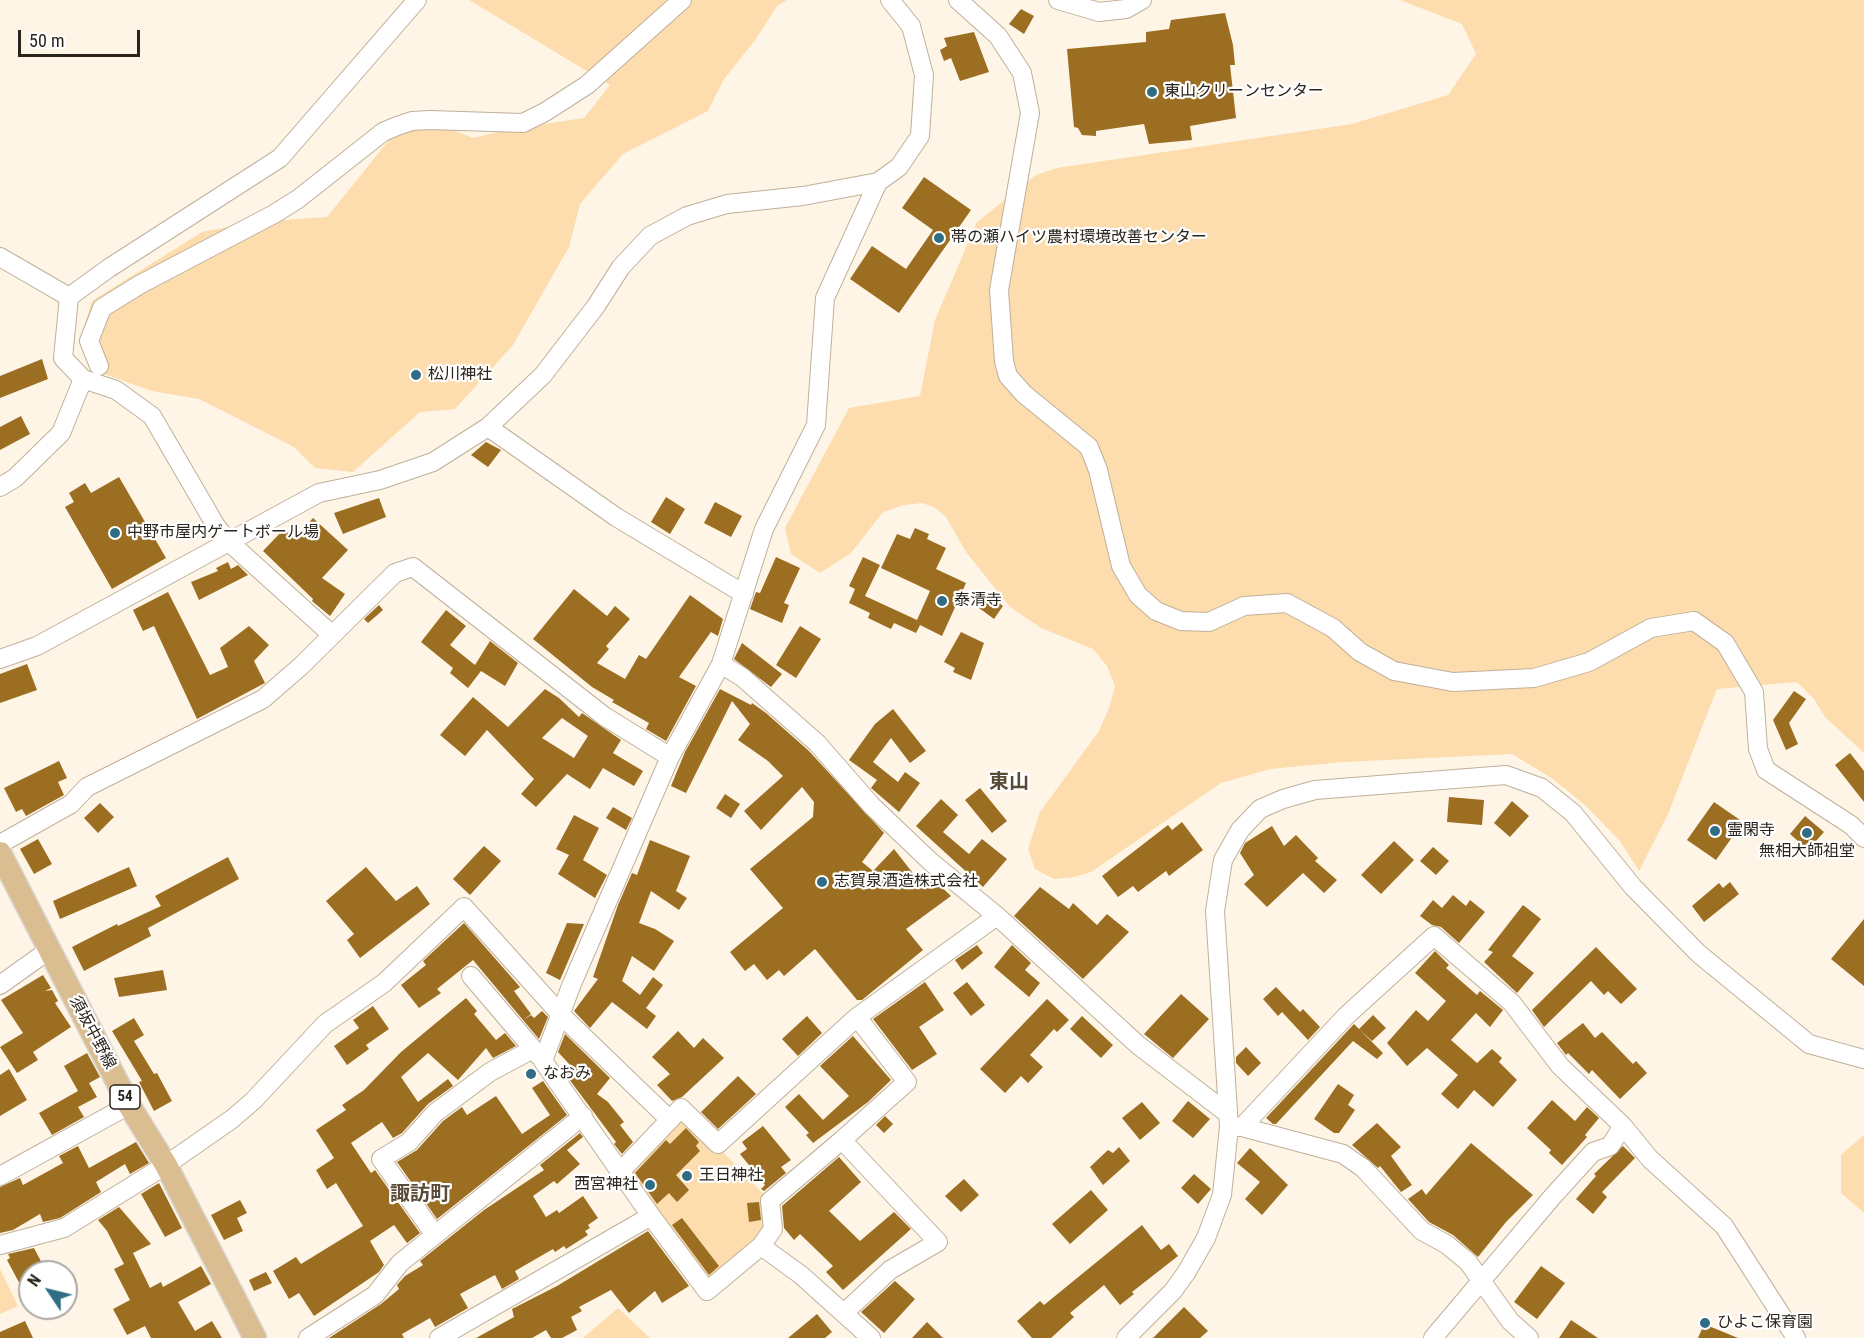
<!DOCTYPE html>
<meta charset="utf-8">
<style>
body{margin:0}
#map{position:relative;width:1864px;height:1338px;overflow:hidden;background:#fff5e7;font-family:"Roboto Condensed",sans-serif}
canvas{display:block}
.north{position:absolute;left:18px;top:1260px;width:60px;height:60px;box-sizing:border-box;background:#fff;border:2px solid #aaa8a4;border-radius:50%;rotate:305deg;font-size:16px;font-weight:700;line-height:24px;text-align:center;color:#2a251c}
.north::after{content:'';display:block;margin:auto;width:21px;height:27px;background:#306d84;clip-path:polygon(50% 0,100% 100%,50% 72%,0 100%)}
.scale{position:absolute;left:18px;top:30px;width:122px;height:27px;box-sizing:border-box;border:3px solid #2a251c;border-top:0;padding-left:8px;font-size:18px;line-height:21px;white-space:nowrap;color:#2a251c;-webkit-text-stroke:4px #fff;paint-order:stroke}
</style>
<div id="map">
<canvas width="1864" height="1338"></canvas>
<div class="north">N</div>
<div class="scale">50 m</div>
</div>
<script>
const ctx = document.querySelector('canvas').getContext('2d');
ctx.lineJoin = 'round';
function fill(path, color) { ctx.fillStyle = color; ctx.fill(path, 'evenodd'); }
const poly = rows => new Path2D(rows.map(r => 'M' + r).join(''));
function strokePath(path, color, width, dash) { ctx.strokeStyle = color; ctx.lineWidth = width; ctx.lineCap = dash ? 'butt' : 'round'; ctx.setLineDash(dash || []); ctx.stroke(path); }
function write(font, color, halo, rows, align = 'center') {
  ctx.font = font + ' "Roboto Condensed","Noto Sans JP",sans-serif'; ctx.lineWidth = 4.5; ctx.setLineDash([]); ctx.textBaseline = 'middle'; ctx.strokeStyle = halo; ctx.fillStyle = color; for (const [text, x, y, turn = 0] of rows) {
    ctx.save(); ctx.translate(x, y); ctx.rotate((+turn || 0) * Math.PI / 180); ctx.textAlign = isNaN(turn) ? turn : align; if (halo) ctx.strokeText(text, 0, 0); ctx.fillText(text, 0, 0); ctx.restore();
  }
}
fill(poly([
 [469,0,787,0,777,6,756,39,724,79,708,111,623,154,580,204,569,247,513,345,455,409,420,412,353,472,315,468,294,447,199,399,152,391,93,370,79,343,92,301,202,232,255,222,327,217,390,139,427,119,473,138,511,129,584,118,610,85],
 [1400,0,1864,0,1864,753,1825,717,1814,699,1797,682,1717,689,1668,814,1639,871,1620,841,1586,806,1553,779,1512,754,1344,762,1270,769,1221,783,1091,872,1074,877,1054,879,1035,869,1028,849,1040,812,1099,731,1109,708,1115,686,1107,666,1093,649,1041,628,1010,607,966,552,946,517,934,507,922,503,904,505,883,512,851,553,820,573,791,554,785,528,849,408,920,396,935,320,977,222,1036,175,1057,168,1352,124,1448,95,1476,54,1462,24],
 [681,1108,770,1201,773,1229,707,1291,620,1172],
 [1864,1135,1864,1213,1841,1193,1841,1155],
 [0,1269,18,1306,0,1314],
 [618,1308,650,1338,583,1338]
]), '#fddcad');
fill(poly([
 [1021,9,1034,16,1024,34,1009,24],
 [1225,13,1233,45,1235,65,1230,65,1236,118,1190,126,1192,140,1149,144,1144,124,1096,131,1096,136,1082,135,1078,128,1074,127,1067,49,1146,42,1146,32,1169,29,1171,20],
 [974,32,989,72,960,81,951,58,944,61,940,50,947,46,944,38],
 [924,177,971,210,899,313,850,279,872,246,906,269,933,230,902,208],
 [42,359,48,379,0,398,0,376],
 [21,416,30,434,0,450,0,427],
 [486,442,501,450,488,467,471,455],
 [119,477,166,558,112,589,65,507,74,502,69,493,85,483,91,493],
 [666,497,685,509,670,534,651,522],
 [379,498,386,517,343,534,334,513],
 [715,502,742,516,731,537,704,523],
 [313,518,348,550,322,578,345,594,330,616,312,601,313,599,263,551,284,529,294,539],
 [915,528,929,534,927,539,946,548,936,569,966,583,942,636,920,625,916,633,894,623,891,629,868,618,870,613,849,603,855,589,849,586,863,557,880,565,865,596,917,620,930,591,881,568,897,534,910,539],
 [776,557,800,568,784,603,789,605,782,623,750,609,756,592,760,593],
 [228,562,231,569,238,565,248,575,199,600,191,582,218,571,216,568],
 [574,589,607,616,615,606,630,619,606,646,609,649,597,663,625,679,639,655,646,659,690,595,723,619,718,636,711,632,679,677,696,686,666,741,646,729,649,723,612,702,614,700,592,687,533,639],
 [168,592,210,675,228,667,220,648,249,626,269,645,254,661,265,683,197,719,154,626,143,631,133,610],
 [988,595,1003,606,994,619,979,608],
 [379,605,383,610,368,623,364,619],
 [446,610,466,626,450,645,475,665,490,641,518,663,505,686,481,671,468,688,450,673,453,668,421,642],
 [800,626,821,639,796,678,776,665],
 [961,632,984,643,971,680,953,672,955,668,944,662],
 [742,643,782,674,771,687,734,659],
 [27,664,37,690,0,703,0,674],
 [545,689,559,698,579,717,582,713,621,740,613,753,643,771,634,786,603,768,590,789,567,774,536,807,521,794,534,779,487,730,465,756,440,735,473,697,508,727],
 [562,718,588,736,574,758,542,738],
 [720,689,751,705,752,703,766,713,809,751,884,833,862,862,873,871,894,849,919,881,928,874,951,896,906,929,923,950,862,1000,857,1000,815,949,784,976,779,970,767,980,754,964,745,971,730,952,783,908,750,869,813,817,814,802,802,787,761,830,744,811,783,776,768,761,738,740,750,724,732,701,686,793,671,786,685,752],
 [1794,691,1806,699,1789,723,1798,744,1786,750,1773,720],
 [893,709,926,751,910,763,891,738,873,762,898,782,905,772,920,783,899,812,871,788,877,780,849,760,875,724],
 [1850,753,1864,771,1864,802,1835,765],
 [59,761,67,778,58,782,64,795,26,816,22,809,16,812,4,788],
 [980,788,1007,821,992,833,965,800],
 [725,794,740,804,731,818,716,808],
 [1449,797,1484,800,1482,825,1447,822],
 [941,799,958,815,943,832,969,854,982,839,1007,859,983,887,916,826],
 [1512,801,1529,816,1510,837,1494,823],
 [1714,802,1743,822,1716,860,1687,840],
 [100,803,114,817,98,833,84,818],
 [613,807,632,818,626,830,606,818],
 [574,815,599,828,583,860,607,875,595,898,558,874,569,855,556,849],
 [1805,816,1824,832,1808,850,1790,834],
 [1182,822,1203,850,1169,876,1166,871,1138,892,1133,886,1118,897,1102,876,1168,825,1172,830],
 [1272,826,1284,846,1296,835,1318,858,1315,861,1337,880,1324,893,1303,873,1267,907,1244,884,1254,875,1240,853,1245,843],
 [38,839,52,864,34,874,20,849],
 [650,840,690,856,676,891,687,898,679,910,651,891,639,923,655,929,674,941,654,971,632,956,622,981,640,995,653,977,663,985,646,1008,656,1016,647,1029,612,1002,590,1028,574,1011,598,979,593,977,618,905,632,873,637,875],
 [1394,841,1414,860,1381,894,1361,875],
 [484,846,501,861,470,895,453,879],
 [1433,847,1449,861,1436,875,1420,861],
 [228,857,239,879,148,928,151,936,84,971,72,947,117,924,118,926,161,906,155,896],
 [129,867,137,886,60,919,53,901],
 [366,867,396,901,417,886,430,904,360,958,347,940,354,934,326,901],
 [1730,882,1739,894,1704,922,1692,906,1719,883,1723,888],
 [1040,887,1069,909,1073,903,1097,925,1107,914,1129,932,1083,979,1014,916],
 [1453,895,1466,906,1470,900,1485,912,1459,943,1441,927,1432,925,1420,916,1433,900,1442,908],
 [1523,905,1541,919,1512,956,1534,973,1517,993,1484,962,1493,952,1488,950],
 [1864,919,1864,986,1831,959],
 [464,923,520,987,514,991,531,1014,523,1020,473,960,437,989,441,993,419,1008,401,985,426,965,423,961],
 [567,923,584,924,560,980,546,973],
 [977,945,983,953,962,970,955,960],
 [1012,945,1031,963,1025,970,1040,983,1029,997,994,967],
 [1596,947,1637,989,1621,1004,1608,991,1604,995,1591,981,1544,1027,1532,1010],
 [1435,951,1449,965,1446,968,1477,995,1480,991,1503,1010,1490,1027,1476,1013,1451,1040,1477,1063,1492,1049,1502,1058,1499,1062,1517,1080,1493,1107,1474,1090,1458,1109,1441,1094,1458,1075,1427,1048,1407,1066,1387,1043,1416,1010,1428,1021,1446,1001,1415,973],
 [163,970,167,990,119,997,114,978],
 [43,975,51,988,45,991,52,990,58,1001,55,1003,71,1027,33,1052,38,1060,17,1073,0,1047,23,1033,1,1000],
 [925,982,944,1010,919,1027,937,1054,912,1070,873,1019],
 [967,982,985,1005,971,1016,953,993],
 [1276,987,1300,1012,1303,1009,1320,1027,1308,1040,1282,1012,1278,1016,1263,999],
 [1181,994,1209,1019,1173,1058,1144,1034],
 [466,998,477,1011,474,1014,496,1040,505,1033,516,1046,493,1058,486,1048,458,1080,428,1053,401,1077,418,1102,448,1079,453,1086,428,1104,402,1133,393,1138,382,1122,351,1143,371,1173,375,1170,420,1233,407,1243,394,1225,370,1241,384,1265,379,1272,314,1316,299,1293,289,1299,273,1271,296,1257,301,1264,363,1226,336,1183,327,1189,316,1170,334,1158,316,1130,346,1110,342,1105,364,1090,401,1052],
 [1047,999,1069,1020,1057,1032,1054,1029,1030,1055,1043,1067,1028,1083,1021,1076,1005,1093,980,1069],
 [373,1006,389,1029,366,1045,369,1049,347,1065,334,1046,359,1028,353,1020],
 [542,1011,548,1017,539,1039,523,1020,531,1015,534,1018],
 [1373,1015,1386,1028,1372,1041,1359,1029],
 [807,1016,822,1033,798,1056,782,1039],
 [1082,1016,1113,1045,1101,1058,1070,1029],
 [134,1018,144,1035,134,1041,154,1074,157,1073,172,1101,154,1111,139,1082,142,1081,112,1031],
 [1583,1023,1595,1038,1602,1032,1633,1064,1636,1061,1647,1073,1620,1099,1592,1070,1589,1074,1568,1053,1566,1055,1557,1043],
 [1354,1024,1383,1053,1377,1059,1353,1041,1276,1124,1273,1124,1266,1118],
 [678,1031,694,1048,703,1038,724,1058,682,1097,672,1101,657,1085,670,1074,652,1057],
 [565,1034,610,1078,597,1094,608,1102,624,1122,620,1125,633,1142,622,1154,614,1144,616,1142,563,1071,570,1065,558,1052],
 [853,1036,891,1080,868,1102,813,1143,806,1135,809,1133,785,1107,799,1094,823,1120,849,1096,820,1066],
 [1246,1047,1261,1063,1248,1076,1236,1063,1236,1057],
 [87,1053,100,1077,89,1083,97,1097,78,1107,84,1117,52,1135,39,1113,78,1091,64,1066],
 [9,1069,27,1100,0,1116,0,1075],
 [738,1076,756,1094,718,1129,701,1112],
 [543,1081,567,1115,437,1219,397,1162,417,1150,443,1121,462,1107,467,1115,496,1096,522,1134,550,1115,532,1088],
 [1338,1084,1354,1095,1348,1105,1355,1110,1339,1133,1334,1133,1314,1119],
 [1552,1100,1575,1121,1587,1107,1599,1118,1585,1135,1587,1137,1562,1165,1549,1153,1551,1150,1527,1128],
 [1188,1101,1210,1119,1193,1138,1172,1121],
 [1142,1102,1160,1123,1140,1140,1122,1118],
 [885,1116,893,1124,884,1133,876,1125],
 [1377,1123,1401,1147,1391,1156,1412,1185,1401,1192,1380,1166,1378,1168,1352,1145],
 [763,1126,791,1160,781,1167,786,1173,764,1191,761,1189,765,1185,740,1154,747,1149,742,1142],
 [686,1128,699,1142,696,1146,700,1151,676,1175,689,1190,677,1202,669,1193,657,1204,635,1173,666,1140,670,1144],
 [580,1133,583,1137,567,1150,580,1164,557,1184,554,1181,533,1196,546,1217,557,1210,559,1213,583,1196,598,1218,588,1225,590,1228,585,1231,588,1235,566,1249,564,1246,555,1252,553,1249,515,1271,519,1279,502,1289,495,1275,460,1294,468,1308,435,1327,430,1318,402,1334,404,1338,329,1338,381,1304,399,1289,397,1285,405,1276,423,1265,420,1261,484,1210,544,1170,540,1165],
 [136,1142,149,1163,130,1174,125,1164,96,1182,101,1192,60,1218,43,1222,40,1214,13,1230,0,1233,0,1187,20,1178,23,1185,63,1163,59,1156,78,1146,89,1168],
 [1471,1143,1533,1195,1506,1222,1478,1257,1453,1235,1429,1222,1408,1199,1422,1189,1426,1195],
 [1623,1146,1635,1158,1602,1192,1607,1197,1593,1214,1576,1199,1596,1176,1594,1174],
 [1119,1147,1130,1161,1103,1185,1090,1167,1108,1150,1113,1153],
 [1250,1148,1288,1185,1262,1215,1245,1199,1260,1182,1237,1163],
 [839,1157,861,1182,829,1211,860,1241,894,1212,911,1229,843,1290,826,1272,833,1266,800,1234,794,1240,784,1228,782,1206],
 [1194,1174,1211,1189,1198,1204,1181,1188],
 [964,1179,979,1195,961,1212,945,1196],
 [159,1183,182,1228,165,1237,141,1194],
 [1091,1190,1108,1210,1070,1244,1052,1224],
 [240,1200,247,1213,237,1218,243,1231,224,1240,211,1215],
 [759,1202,761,1220,749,1222,747,1203],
 [119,1207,151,1244,133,1253,150,1288,161,1282,163,1287,201,1266,211,1284,178,1302,195,1331,212,1321,222,1338,151,1338,145,1326,127,1335,113,1309,130,1300,114,1269,124,1264,107,1231,98,1220],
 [682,1218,719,1266,709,1275,672,1225],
 [1142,1225,1161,1250,1169,1244,1178,1256,1132,1292,1134,1294,1120,1305,1104,1285,1070,1313,1074,1317,1051,1338,1032,1338,1017,1321,1040,1301,1044,1305],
 [648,1231,689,1286,662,1303,655,1291,629,1313,611,1290,579,1307,582,1311,571,1317,577,1330,562,1338,551,1338,546,1330,532,1338,476,1338,514,1317,512,1309,557,1286],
 [34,1248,44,1267,30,1272,30,1303,7,1260,10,1258,8,1254],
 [1541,1266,1565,1283,1537,1319,1514,1302],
 [266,1272,272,1283,254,1291,249,1280],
 [895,1281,915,1299,884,1333,861,1312],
 [1184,1307,1208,1331,1200,1338,1153,1338],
 [817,1314,832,1332,825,1338,788,1338],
 [1571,1320,1598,1338,1559,1338],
 [25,1321,33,1338,0,1338,0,1332],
 [927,1322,943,1338,912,1338],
 [1704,1324,1738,1338,1698,1338]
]), '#9b6e22');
const minor = poly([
 [958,0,998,36,1022,73,1030,113,999,290,1004,361,1008,376,1024,394,1089,447,1098,470,1121,566,1138,595,1156,611,1181,621,1209,622,1244,606,1287,603,1333,628,1360,652,1394,671,1453,682,1534,678,1589,662,1651,628,1694,621,1725,643,1754,692,1758,749,1766,770,1851,825,1864,838],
 [1058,0,1099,12,1126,9,1142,0],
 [0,257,69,297,63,358,83,379,116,390,152,416,216,526,228,541,331,634],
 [69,297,109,268,280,158,417,0],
 [99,366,89,341,102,308,139,285,274,214,298,199,383,132,397,126,412,121,430,120,523,123,545,112,587,85,682,0],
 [488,427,616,517,744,594],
 [0,487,15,478,61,433,83,379],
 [0,659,37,646,319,493,380,480,433,462,488,427,543,375,596,306,621,267,650,236,687,216,727,204,803,196,878,182,899,167,920,136,924,75,911,26,890,0],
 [721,664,742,677,817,743,872,806,931,862,997,916,1138,1045,1227,1113],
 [0,844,71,804,87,787,263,699,301,666,395,573,413,567,604,716,670,757],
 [471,976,540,1057],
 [0,985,49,950],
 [1623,1126,1650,1159,1724,1226,1796,1338],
 [1229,1127,1242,1127,1346,1016,1434,936,1512,1003,1560,1066,1623,1126,1610,1146,1593,1152,1553,1196,1433,1338],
 [1242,1127,1343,1154,1363,1168,1422,1231,1446,1244,1468,1262,1510,1321,1529,1338],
 [620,1172,681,1108,718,1144,857,1017],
 [0,1176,129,1105],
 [651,1216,707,1291,761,1246,801,1275,871,1338],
 [435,1235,381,1159,409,1142,435,1113,490,1072,533,1049],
 [0,1245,64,1228,166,1165,232,1119,253,1101,325,1024,384,983,464,907,562,1016,670,1120],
 [761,1246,773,1229,770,1201,842,1140],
 [845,1312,890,1270,938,1242,842,1140,907,1082,857,1017,997,916],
 [308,1338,375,1295,400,1263,583,1116],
 [439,1338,651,1216,543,1061,571,986,670,757,721,664,764,529,816,425,825,298,878,182],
 [1126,1338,1173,1291,1186,1273,1206,1238,1222,1195,1229,1127,1215,911,1223,860,1240,830,1260,809,1283,799,1315,790,1506,775,1542,788,1573,813,1633,887,1699,954,1809,1044,1864,1059]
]);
const major = poly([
 [0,853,129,1105,166,1165,255,1338]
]);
strokePath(minor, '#bfb09a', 20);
strokePath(major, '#d9d8d6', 25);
strokePath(minor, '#fff', 18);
strokePath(major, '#dabd91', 22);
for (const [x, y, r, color] of [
 [1152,92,6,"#306d84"],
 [939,238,6,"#306d84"],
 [416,375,6,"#306d84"],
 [115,533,6,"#306d84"],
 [942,601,6,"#306d84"],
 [1715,831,6,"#306d84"],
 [1807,833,6,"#306d84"],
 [822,882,6,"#306d84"],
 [531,1074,6,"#306d84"],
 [687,1176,6,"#306d84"],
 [650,1185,6,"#306d84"],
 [1705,1323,6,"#306d84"]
]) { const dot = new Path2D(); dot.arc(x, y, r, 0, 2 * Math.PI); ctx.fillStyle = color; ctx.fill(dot); strokePath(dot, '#fff', 2); }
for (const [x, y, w] of [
 [125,1097,30]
]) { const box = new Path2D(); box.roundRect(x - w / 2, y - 12, w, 24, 4.5); ctx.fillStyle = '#fff'; ctx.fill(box); strokePath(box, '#2a251c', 1.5); }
write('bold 15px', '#2a251c', null, [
 ["54",125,1097]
]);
write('16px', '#2a251c', '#fff', [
 ["東山クリーンセンター",1164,92],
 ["帯の瀬ハイツ農村環境改善センター",951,238],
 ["松川神社",428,375],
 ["中野市屋内ゲートボール場",127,533],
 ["泰清寺",954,601],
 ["霊閑寺",1727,831],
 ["無相大師祖堂",1807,852,"center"],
 ["志賀泉酒造株式会社",834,882],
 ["なおみ",543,1074],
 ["王日神社",699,1176],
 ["西宮神社",638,1185,"right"],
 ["ひよこ保育園",1717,1323]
], 'left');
write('16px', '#2a251c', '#fff', [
 ["須坂中野線",92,1033,62]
]);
write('bold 20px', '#594b38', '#fff', [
 ["東山",1009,783],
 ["諏訪町",420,1195]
]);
</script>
